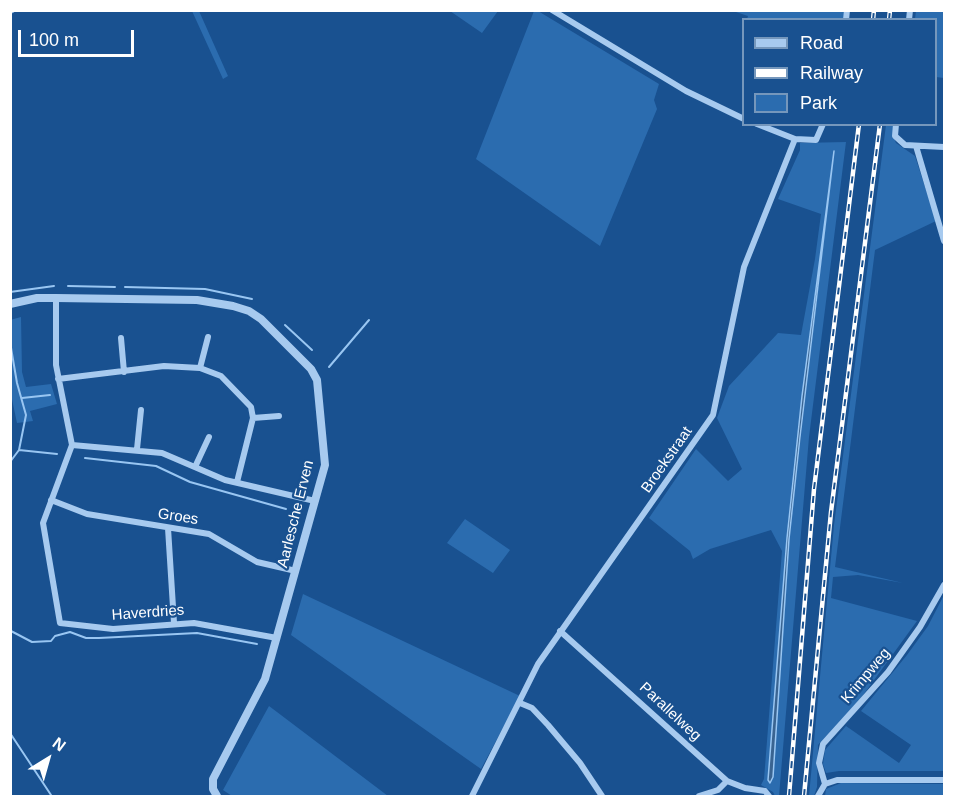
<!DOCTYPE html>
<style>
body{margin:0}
#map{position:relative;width:955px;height:807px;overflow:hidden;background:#195190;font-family:Helvetica,sans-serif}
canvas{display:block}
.frame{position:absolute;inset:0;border:12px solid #fff;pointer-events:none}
.legend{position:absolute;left:742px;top:18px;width:195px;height:108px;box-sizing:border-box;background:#195190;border:2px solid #7597bc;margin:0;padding:8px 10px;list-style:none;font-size:18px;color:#fff}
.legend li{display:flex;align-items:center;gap:12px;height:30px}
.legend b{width:30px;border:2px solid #7597bc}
.north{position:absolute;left:18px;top:729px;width:60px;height:60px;-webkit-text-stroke:4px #195190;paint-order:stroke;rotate:37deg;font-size:16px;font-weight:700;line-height:24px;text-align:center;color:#fff}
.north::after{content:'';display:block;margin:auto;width:21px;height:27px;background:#fff;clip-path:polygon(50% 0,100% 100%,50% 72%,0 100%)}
.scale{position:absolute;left:18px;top:30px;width:116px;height:27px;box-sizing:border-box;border:3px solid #fff;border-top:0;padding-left:8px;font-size:18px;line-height:21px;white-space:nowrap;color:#fff;-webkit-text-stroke:4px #195190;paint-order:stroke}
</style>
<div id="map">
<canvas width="955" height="807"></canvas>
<div class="frame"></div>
<ul class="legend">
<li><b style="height:8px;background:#a7caef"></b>Road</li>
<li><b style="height:8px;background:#fff"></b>Railway</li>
<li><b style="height:16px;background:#2b6caf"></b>Park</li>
</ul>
<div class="north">N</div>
<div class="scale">100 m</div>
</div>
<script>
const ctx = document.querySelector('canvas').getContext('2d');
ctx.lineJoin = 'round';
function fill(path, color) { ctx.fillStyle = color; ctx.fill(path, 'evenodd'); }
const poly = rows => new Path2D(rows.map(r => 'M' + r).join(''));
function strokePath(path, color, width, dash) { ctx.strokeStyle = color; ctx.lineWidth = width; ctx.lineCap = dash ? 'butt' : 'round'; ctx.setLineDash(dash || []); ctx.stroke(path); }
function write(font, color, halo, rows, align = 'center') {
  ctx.font = font + ' Helvetica,sans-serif'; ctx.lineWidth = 4.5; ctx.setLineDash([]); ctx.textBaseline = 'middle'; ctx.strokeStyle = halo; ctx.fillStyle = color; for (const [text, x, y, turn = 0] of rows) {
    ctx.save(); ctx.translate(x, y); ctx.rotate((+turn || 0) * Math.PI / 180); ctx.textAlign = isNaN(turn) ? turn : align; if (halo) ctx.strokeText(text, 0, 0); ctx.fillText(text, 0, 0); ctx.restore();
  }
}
fill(poly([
 [192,11,199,11,228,76,223,79],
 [450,11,498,11,482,33],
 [534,11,538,11,659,84,654,100,657,109,600,246,476,159],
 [733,11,845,11,844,20,747,19,748,16],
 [916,11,944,11,944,78,936,77,936,20,915,19],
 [886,125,893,125,893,136,896,143,915,156,936,221,875,250,835,567,903,583,858,575,833,577,831,598,917,621,861,698,818,745,817,787,814,796,809,796,834,525],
 [846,142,809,437,779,796,775,796,773,792,761,785,764,779,782,551,771,530,710,549,693,559,690,551,649,518,696,449,728,481,742,469,717,418,729,386,778,333,801,335,815,259,821,214,778,199,800,150,800,143],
 [834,151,789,539,773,778,770,783,768,780,787,538,802,396],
 [21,317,22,372,26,387,51,384,57,404,30,411,33,421,17,423,10,390,10,320],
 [465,519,510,550,493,573,447,543],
 [303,594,520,696,481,769,291,635],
 [944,595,944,771,839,771,826,773,823,764,825,750,846,726,899,763,911,745,861,711,907,655,928,626],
 [269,706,277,712,388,796,232,796,223,790],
 [841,783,944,784,944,796,825,796,826,789]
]), '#2b6caf');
const water = poly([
 [834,151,800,437,789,539,773,777,770,783,768,780,787,538,802,396,834,151]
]);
fill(water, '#3a6491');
strokePath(water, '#99c6f2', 1.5);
strokePath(poly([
 [10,261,11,132],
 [68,286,115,287],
 [125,287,205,289,252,299],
 [10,292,54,286],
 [285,325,312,350],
 [10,342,17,383,26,415,19,450,10,462],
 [329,367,369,320],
 [22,398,50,395],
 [19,450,57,454],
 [85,458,156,466,190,482,286,509],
 [11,631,32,642,51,641,55,636,70,632,86,638,99,638,197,633,257,644],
 [10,733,51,795]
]), '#99c6f2', 2);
strokePath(poly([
 [552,10,686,91,744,119],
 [10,11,12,10],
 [846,20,847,10],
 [909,20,910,10],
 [757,124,795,139,816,140,823,124],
 [896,124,895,136,905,145,944,147],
 [916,146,944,241],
 [56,298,56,365,72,445,43,523,60,623,113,629,194,623,277,638],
 [121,338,124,372],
 [200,368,208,337],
 [58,379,164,366,200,368,221,376,251,407,253,418,237,482],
 [253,418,279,416],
 [72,445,162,453,225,480,315,501],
 [137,449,141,410],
 [195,467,209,437],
 [51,500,87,514,209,534,257,562,296,571],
 [168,528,174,623],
 [560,631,727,781,745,788,765,791,769,796],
 [520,703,532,708,548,725,580,763,602,796],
 [825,784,819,763,823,744,888,672,920,627,944,585],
 [472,796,538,664,713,415,744,267,795,139],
 [699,796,718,790,727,781],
 [818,796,825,784,837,780,944,780]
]), '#a7caef', 6);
strokePath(poly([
 [10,304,37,298,56,298,197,300,233,306,249,311,261,319,311,369,317,380,325,465,265,679,213,779,213,789,217,796]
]), '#a7caef', 8);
const rail = poly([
 [873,20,874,10],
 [889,20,890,10],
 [789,796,814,489,859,124],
 [804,796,831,512,880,124]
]);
strokePath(rail, '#fff', 4.5);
strokePath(rail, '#195190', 2, [7]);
write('15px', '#fff', '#195190', [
 ["Broekstraat",667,460,-55],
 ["Aarlesche Erven",296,514,-76],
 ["Groes",178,517,9],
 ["Haverdries",148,613,-4],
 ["Krimpweg",866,676,-50],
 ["Parallelweg",670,712,43]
]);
</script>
